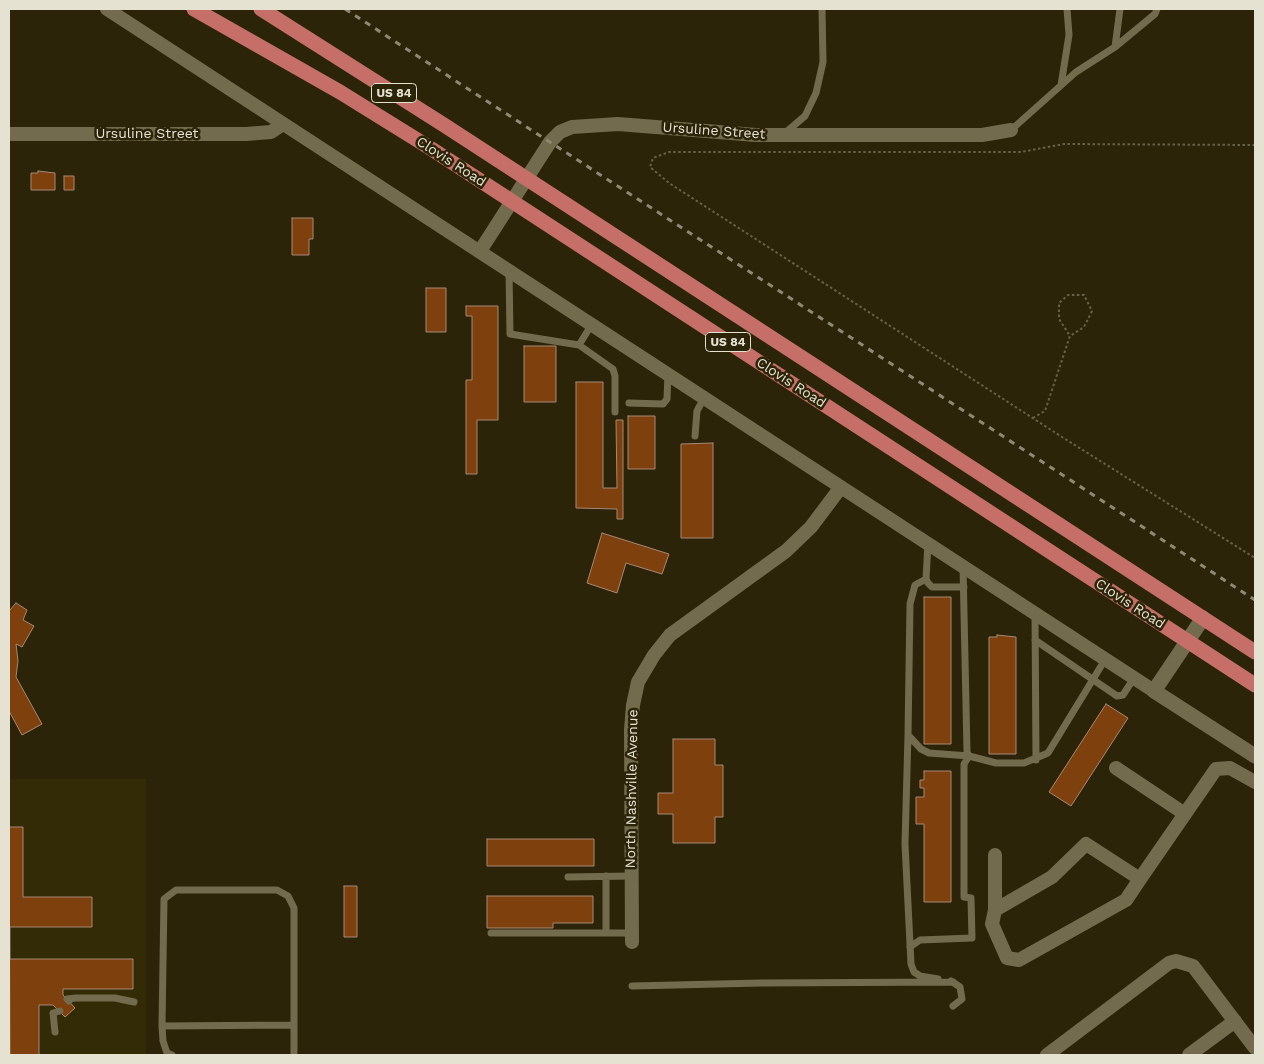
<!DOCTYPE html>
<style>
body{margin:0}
#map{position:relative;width:1264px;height:1064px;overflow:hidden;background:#2b2408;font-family:"Work Sans",sans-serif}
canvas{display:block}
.frame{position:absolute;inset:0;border:10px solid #e6e2d2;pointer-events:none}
</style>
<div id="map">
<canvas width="1264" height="1064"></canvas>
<div class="frame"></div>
</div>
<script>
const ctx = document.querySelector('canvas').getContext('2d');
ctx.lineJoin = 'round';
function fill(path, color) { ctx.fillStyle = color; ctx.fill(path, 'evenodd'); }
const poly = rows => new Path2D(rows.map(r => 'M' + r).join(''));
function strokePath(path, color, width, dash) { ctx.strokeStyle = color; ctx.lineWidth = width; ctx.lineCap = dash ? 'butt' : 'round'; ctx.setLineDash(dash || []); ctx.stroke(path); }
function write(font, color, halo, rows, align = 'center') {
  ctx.font = font + ' "Work Sans",sans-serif'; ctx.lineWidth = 5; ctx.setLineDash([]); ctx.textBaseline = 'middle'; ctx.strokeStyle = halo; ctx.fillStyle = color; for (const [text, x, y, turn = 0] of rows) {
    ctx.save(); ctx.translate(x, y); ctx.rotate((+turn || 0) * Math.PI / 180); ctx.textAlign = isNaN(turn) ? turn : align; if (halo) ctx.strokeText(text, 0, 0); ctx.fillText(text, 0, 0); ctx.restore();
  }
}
fill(poly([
 [9,779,146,779,146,1055,9,1055]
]), '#332b05');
const building = poly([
 [38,171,55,173,55,190,31,190,31,173,38,173,38,171],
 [64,176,74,176,74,190,64,190,64,176],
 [292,218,313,218,313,239,309,239,309,255,292,255,292,218],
 [426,288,446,288,446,332,426,332,426,288],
 [466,306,498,306,498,420,477,420,477,474,466,474,466,380,472,380,472,316,466,316,466,306],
 [524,346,556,346,556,402,524,402,524,346],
 [576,382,603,382,603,488,617,488,616,420,623,420,623,519,617,519,617,509,576,508,576,382],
 [628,416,655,416,655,469,628,469,628,416],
 [713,443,713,538,681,538,681,444,713,443],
 [602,533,669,554,662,574,626,563,617,593,587,583,602,533],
 [924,597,951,597,951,744,924,744,924,597],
 [16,603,27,610,23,620,34,626,22,647,16,644,18,661,16,677,42,724,22,735,9,711,9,611,16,603],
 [997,635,1016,637,1016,754,989,754,989,637,997,637,997,635],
 [1106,704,1128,718,1071,806,1049,792,1106,704],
 [673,739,715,739,715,765,723,765,723,817,715,817,715,843,673,843,673,814,658,814,658,793,673,793,673,739],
 [924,771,951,771,951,902,924,902,924,824,916,824,916,797,924,797,924,788,920,788,920,780,924,780,924,771],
 [9,827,23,827,23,897,92,897,92,927,10,927,10,959,133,959,133,989,63,989,63,995,75,1008,65,1017,53,1005,39,1005,39,1055,10,1055,9,827],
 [487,839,594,839,594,866,487,866,487,839],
 [344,886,357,886,357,937,344,937,344,886],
 [487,896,593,896,593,923,553,923,553,928,487,928,487,896]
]);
fill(building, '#7e410e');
strokePath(building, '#a68876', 1);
strokePath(poly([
 [1255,145,1064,144,1021,152,669,152,653,158,650,167,669,183,1062,437,1255,558],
 [1033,418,1045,411,1070,336,1084,327,1092,311,1084,295,1068,295,1059,303,1059,319,1070,336]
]), '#676149', 2, [2.5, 2.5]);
strokePath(poly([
 [1115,47,1120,9],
 [1061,85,1069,35,1067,9],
 [1011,130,1076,72,1115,47,1155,14,1157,9],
 [785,133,805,116,816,93,823,62,822,9],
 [509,270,510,334,579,345,592,324],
 [579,345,613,369,615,376,615,412],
 [629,403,663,404,667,399,668,374],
 [695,436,697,411,704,398],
 [928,543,926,579,928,583,932,587,964,587],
 [963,566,967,752,969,756,996,763,1024,763,1048,753,1106,658],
 [926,579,915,585,910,604,908,735,921,749,929,753,969,756],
 [1035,612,1036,760],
 [1035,640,1117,696,1123,695,1134,678],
 [908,735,905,844,911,964,914,972,920,976,938,979],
 [606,876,606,930,608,933,632,933],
 [568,877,631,876],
 [491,933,608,933],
 [910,947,920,940,972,938,971,898,964,897,964,764,969,756],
 [951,981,960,987,962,999,953,1006],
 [632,986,761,983,953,982],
 [69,1001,67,999,76,998,115,998,134,1002],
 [162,1026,164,899,176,890,277,890,288,896,294,908,294,1025],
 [55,1032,53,1013,60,1011],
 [172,1055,167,1053,163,1041,162,1026,294,1025,294,1055]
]), '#726b4e', 7);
strokePath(poly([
 [107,9,1154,691],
 [9,134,246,134,271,132,283,124],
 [480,251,550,142,560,132,572,127,618,124,756,135,982,135,1011,130],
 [1116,768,1185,814],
 [995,855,995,910],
 [1140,879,1086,844,1052,877,995,910,992,924,1007,958,1019,960,1126,900,1140,879,1216,769,1230,768,1255,782],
 [632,942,631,730,633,705,638,682,654,655,670,635,786,551,811,527,841,487],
 [1047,1055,1169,963,1176,961,1193,966,1255,1048],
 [1189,1055,1235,1021]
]), '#726b4e', 14);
strokePath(poly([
 [1203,618,1154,691,1255,756]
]), '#726b4e', 15);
strokePath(poly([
 [194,9,340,92,427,146,1255,685],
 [261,9,444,125,1255,652]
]), '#c56f68', 15);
strokePath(poly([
 [345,9,1255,600]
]), '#8f8974', 3, [6, 6]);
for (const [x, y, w] of [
 [394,93,45],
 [728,342,45]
]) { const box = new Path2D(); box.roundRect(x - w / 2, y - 9.5, w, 19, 4); ctx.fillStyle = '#2b2408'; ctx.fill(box); strokePath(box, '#e6e2d2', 1); }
write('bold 12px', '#e6e2d2', null, [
 ["US 84",394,93],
 ["US 84",728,342]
]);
write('14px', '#e6e2d2', '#2b2408', [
 ["Ursuline Street",714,131,4],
 ["Ursuline Street",147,134],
 ["Clovis Road",451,162,33],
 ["Clovis Road",791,383,33],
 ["Clovis Road",1130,604,33],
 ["North Nashville Avenue",632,789,-89]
]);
</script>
